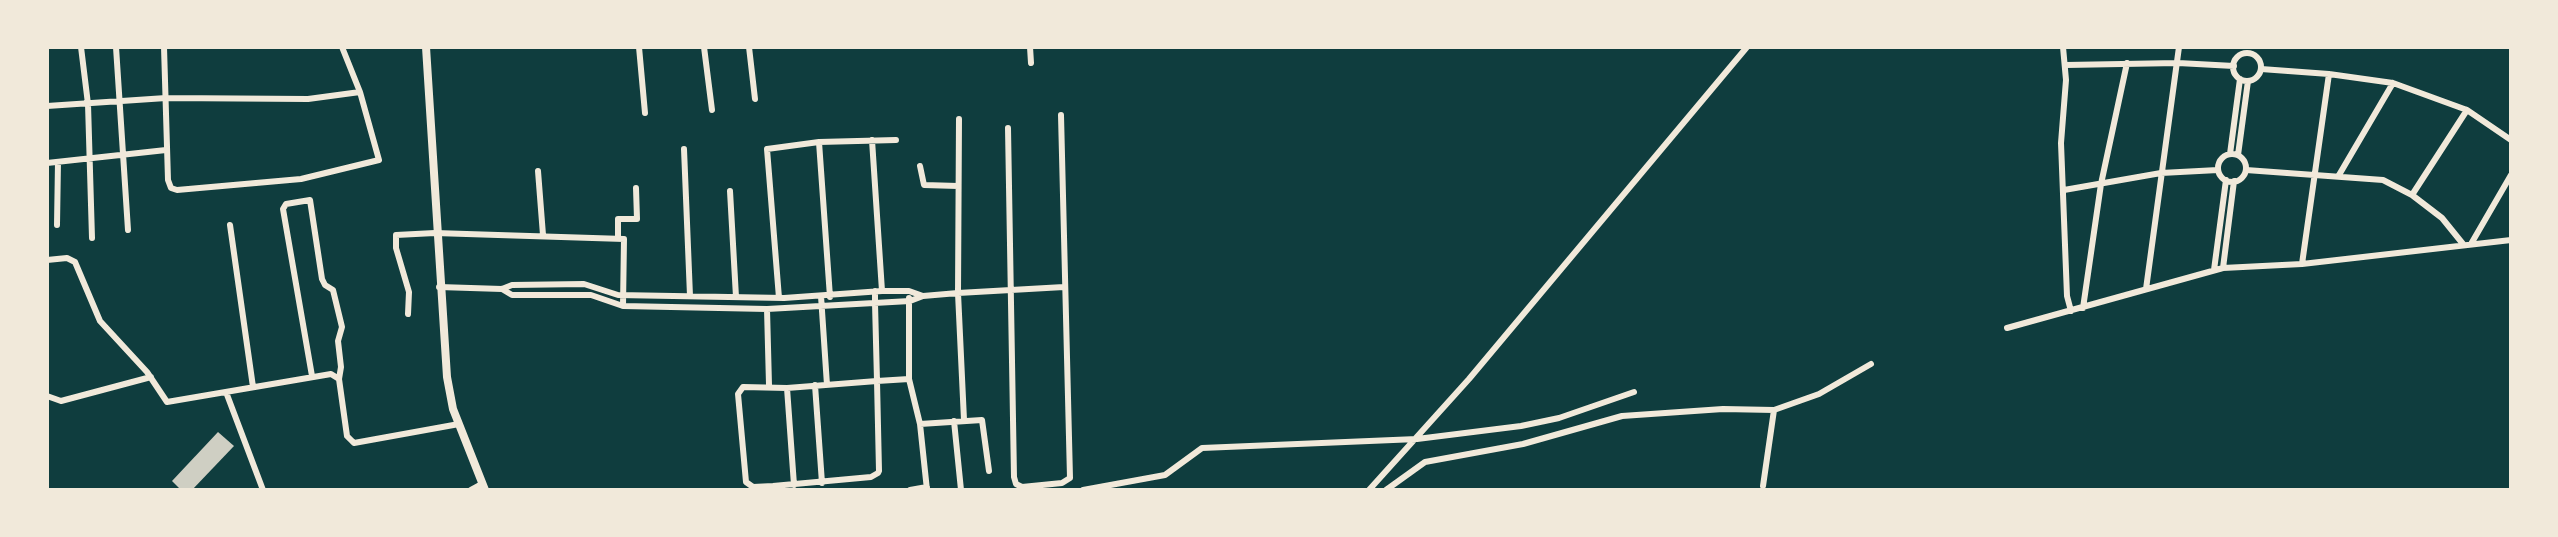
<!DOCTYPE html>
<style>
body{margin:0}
#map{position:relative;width:2558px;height:537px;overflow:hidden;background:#0f3d3e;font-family:Mulish,sans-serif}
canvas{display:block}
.frame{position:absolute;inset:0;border:49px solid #f1e9da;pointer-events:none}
</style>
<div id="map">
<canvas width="2558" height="537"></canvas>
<div class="frame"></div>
</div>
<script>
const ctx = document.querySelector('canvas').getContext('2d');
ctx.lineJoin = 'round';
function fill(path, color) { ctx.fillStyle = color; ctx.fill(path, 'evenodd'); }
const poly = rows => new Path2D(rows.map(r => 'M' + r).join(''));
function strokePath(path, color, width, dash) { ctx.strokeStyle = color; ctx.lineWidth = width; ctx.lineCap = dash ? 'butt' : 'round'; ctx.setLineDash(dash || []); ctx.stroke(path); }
fill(poly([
 [218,432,234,446,192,490,181,490,172,481]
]), '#cfcfc3');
strokePath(poly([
 [81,47,88,104,92,238],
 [116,47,128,230],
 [164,47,168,180,171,188,177,190,301,179,379,160,360,92,342,47],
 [639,47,645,113],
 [704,47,712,110],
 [749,47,755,99],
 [1030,47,1031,63],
 [2063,47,2066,80,2061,143,2067,296,2071,311],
 '2233 67a14 14 0 1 1 28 0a14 14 0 1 1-28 0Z',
 [2066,65,2178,63,2234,66],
 [2261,69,2329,74,2393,83,2467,110,2511,140],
 [47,106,166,98,308,99,360,92],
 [959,119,958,293,964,420],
 [1008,128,1014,477,1016,484,1022,487,1062,483,1070,478,1061,115],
 [872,140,882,291],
 [819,142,830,297],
 [684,149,690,296],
 [2230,154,2240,79],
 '2218 168a14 14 0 1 1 28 0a14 14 0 1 1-28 0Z',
 [2238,155,2248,81],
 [47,163,166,150],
 [920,166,924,185,958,186],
 [2246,170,2383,180,2412,195,2442,218,2463,244],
 [538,171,543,235],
 [2339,175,2393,83],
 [2064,190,2161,173,2218,170],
 [730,191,736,297],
 [2412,195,2467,110],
 [57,225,58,162],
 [230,225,253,387],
 [618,238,618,219,637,219,636,188],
 [2471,244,2511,175],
 [47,260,67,258,75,262,100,321,147,372,167,402,331,374,339,379,347,436,354,443,459,424],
 [2302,264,2329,74],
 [2223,268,2234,181],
 [2214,270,2226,180],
 [439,287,502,289,512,285,584,284,618,295,784,298,882,291,909,291,923,296],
 [502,289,512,295,591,295,623,306,767,309,910,301,923,296,958,293,1064,287],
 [2146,289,2179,47],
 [875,291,875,303,877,381,879,471,878,473,871,477,773,486,753,487,746,482,738,394,743,387,787,388,877,381,909,379],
 [821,296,827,385],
 [779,298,767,149,819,142,896,140],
 [909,298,909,379,920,424,927,490],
 [2083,308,2101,184,2127,63],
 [767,309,769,385],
 [408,314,409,292,396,248,396,235,435,233,624,239,623,306],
 [2007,328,2223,268,2302,264,2511,240],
 [312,376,283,209,286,204,310,200,322,279,325,285,333,290,342,327,338,341,341,367,339,379],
 [815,385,822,483],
 [787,388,794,485],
 [226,392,263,490],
 [47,396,61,401,151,377],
 [954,421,961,490],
 [920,424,982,420,989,471],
 [1763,486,1774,410],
 [471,490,482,484],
 [910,490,927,487],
 [1083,490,1165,475,1202,448,1417,439,1521,426,1559,418,1634,392],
 [1369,490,1469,379,1747,47],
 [1386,490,1425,462,1523,444,1622,416,1723,409,1774,410,1819,394,1871,364]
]), '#f1e9da', 6);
strokePath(poly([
 [426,47,447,377,453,409,485,490]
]), '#f1e9da', 8);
</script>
